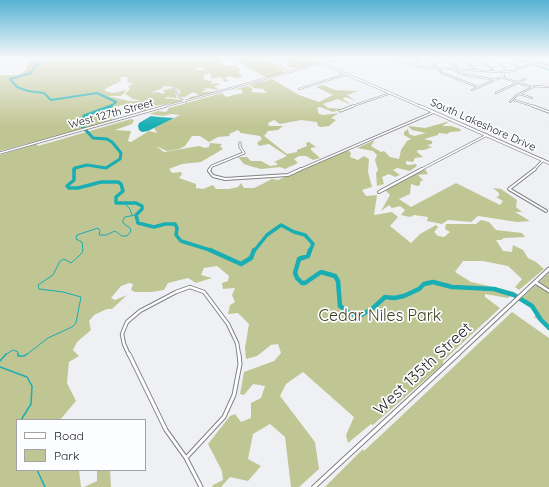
<!DOCTYPE html>
<style>
body{margin:0}
#map{position:relative;width:549px;height:487px;overflow:hidden;background:#eef0f4;font-family:Quicksand,sans-serif}
canvas{display:block}
.legend{position:absolute;left:16px;top:419px;width:130px;height:52px;box-sizing:border-box;background:#fcfdff;border:1px solid #a3a3a5;margin:0;padding:5px 7px;list-style:none;font-size:12px;color:#1d1d1f}
.legend li{display:flex;align-items:center;gap:8px;height:20px}
.legend b{width:20px;border:1px solid #a3a3a5}
</style>
<div id="map">
<canvas width="549" height="487"></canvas>
<ul class="legend">
<li><b style="height:5px;background:#fff"></b>Road</li>
<li><b style="height:11px;background:#c0c693"></b>Park</li>
</ul>
</div>
<script>
const ctx = document.querySelector('canvas').getContext('2d');
ctx.lineJoin = 'round';
function fill(path, color) { ctx.fillStyle = color; ctx.fill(path, 'evenodd'); }
const poly = rows => new Path2D(rows.map(r => 'M' + r).join(''));
function strokePath(path, color, width, dash) { ctx.strokeStyle = color; ctx.lineWidth = width; ctx.lineCap = dash ? 'butt' : 'round'; ctx.setLineDash(dash || []); ctx.stroke(path); }
function write(font, color, halo, rows, align = 'center') {
  ctx.font = font + ' Quicksand,sans-serif'; ctx.lineWidth = 3.5; ctx.setLineDash([]); ctx.textBaseline = 'middle'; ctx.strokeStyle = halo; ctx.fillStyle = color; for (const [text, x, y, turn = 0] of rows) {
    ctx.save(); ctx.translate(x, y); ctx.rotate((+turn || 0) * Math.PI / 180); ctx.textAlign = isNaN(turn) ? turn : align; if (halo) ctx.strokeText(text, 0, 0); ctx.fillText(text, 0, 0); ctx.restore();
  }
}
fill(poly([
 [28,58,54,58,53,61,58,58,254,58,273,63,286,73,267,78,233,59,224,60,221,62,222,64,230,66,238,64,235,67,241,69,238,72,243,77,235,78,230,76,225,78,229,81,224,82,223,79,219,77,211,79,211,74,203,68,200,67,195,70,203,70,210,73,203,76,205,80,213,81,211,83,212,84,219,83,219,85,214,86,219,90,206,88,203,89,207,89,201,92,222,91,186,101,190,97,199,95,193,92,185,97,180,97,180,91,175,87,164,86,161,89,150,93,158,92,162,94,165,93,163,90,174,88,177,98,167,97,164,98,181,100,182,102,153,106,149,109,160,107,143,112,141,107,135,105,121,105,113,109,120,112,110,116,113,121,0,151,0,75,19,75,24,71,27,69,27,66,29,60],
 [120,77,127,77,128,80,127,82,133,83,128,87,130,89,125,94,133,99,141,101,129,101,108,96,121,96,127,90,113,93,105,91,105,89,121,81],
 [276,58,307,58,318,63,300,68,292,68,287,66,291,63,284,64,289,60,278,61,273,59],
 [272,79,299,95,319,102,333,95,316,87,323,85,335,90,358,91,347,95,355,100,345,97,343,99,351,105,338,99,323,104,328,108,342,109,333,112,320,107,317,108,319,114,324,115,339,113,331,118,336,120,329,126,321,127,318,126,317,122,301,120,280,124,274,120,268,123,269,126,283,126,278,130,268,131,264,136,287,154,297,152,297,150,307,146,306,143,309,142,316,147,311,148,311,150,320,158,313,160,306,156,299,156,294,159,298,163,285,169,280,167,261,169,250,166,244,164,238,157,247,157,251,161,261,161,270,166,277,165,277,163,274,162,287,156,269,144,259,146,257,143,262,139,260,136,241,133,238,130,229,134,230,136,218,137,209,142,200,136,192,136,185,146,179,149,167,151,156,146,164,152,199,146,205,148,209,147,210,143,222,144,220,146,223,149,201,162,182,164,169,169,172,173,181,172,182,174,179,178,196,184,196,188,203,189,213,185,216,189,229,189,238,187,241,183,244,188,254,188,272,179,278,180,348,150,351,153,350,157,358,160,364,156,369,159,368,172,372,187,362,190,366,196,377,195,374,215,392,212,398,217,390,226,411,243,420,234,436,225,438,227,434,232,438,236,444,237,450,232,445,229,446,224,476,224,481,220,489,222,496,230,522,233,525,237,504,238,501,240,496,240,503,251,512,252,513,245,523,250,528,258,536,262,544,269,519,290,515,287,522,279,508,266,483,261,463,261,455,272,471,282,515,292,508,298,485,294,485,297,500,308,443,361,443,364,373,425,371,424,348,443,346,435,354,417,303,372,286,384,280,396,315,442,319,469,299,487,291,487,285,437,270,424,253,434,248,459,261,466,248,481,230,477,221,487,212,487,213,485,223,480,222,471,208,444,230,416,235,414,241,422,251,418,251,403,261,398,265,386,253,384,244,395,240,394,244,372,274,361,281,353,278,344,271,345,257,356,246,359,245,348,249,324,238,313,228,314,230,305,235,302,232,295,235,288,223,289,222,283,228,281,229,276,217,266,204,268,201,275,212,278,196,283,188,278,168,283,164,290,151,292,135,292,131,290,133,284,129,283,121,286,111,298,115,300,127,295,112,309,107,309,94,315,89,321,91,330,77,342,73,350,79,356,69,362,67,383,76,401,60,420,17,420,17,470,79,470,81,487,0,487,0,155,37,144,38,146,131,119,134,120,132,124,115,130,131,131,128,141,131,142,149,131,157,133,154,128,180,115,171,114,163,116,149,114,158,111,166,112,169,108,222,93,226,97,243,93,241,89,232,90,248,86,253,89,251,92,267,93,263,89,254,88,249,85],
 [450,121,442,126,451,126,460,129,461,131,450,132,447,134,439,133,438,135,424,139,432,141,432,144,427,145,432,147,424,150,418,150,417,152,423,157,415,158,413,162,406,161,406,164,409,165,416,164,417,166,410,171,397,168,393,170,400,175,395,177,389,174,382,177,384,184,377,186,376,173,378,170,375,160,377,155,373,151,357,148,375,140,371,146,381,152,384,151,390,157,399,159,401,150,407,141,411,139,404,135,404,132,408,129,409,134,414,136,426,133,412,130,408,126,425,128],
 [425,169,428,174,418,175,423,180,420,182,420,185,417,186,411,184,410,194,399,199,411,207,456,183,500,205,503,201,496,197,499,196,499,193,493,188,501,189,517,200,516,207,522,212,515,212,530,221,517,222,478,216,471,222,448,220,442,224,427,221,428,217,414,215,410,217,401,215,405,210,400,206,392,208,389,205,381,211,390,195,385,190],
 [549,273,549,327,534,317,538,312,520,300],
 [512,312,549,338,549,487,325,487,363,449,364,451],
 [97,470,110,470,111,487,84,487,97,481]
]), '#c0c693');
fill(poly([
 [151,116,159,117,174,118,148,131,142,132,139,130,138,126,139,123]
]), '#18aeb3');
strokePath(poly([
 [514,60,530,63],
 [499,63,507,70],
 [535,65,549,70],
 [125,204,130,209,132,215],
 [5,355,13,350,18,352,18,355],
 [26,355,48,338,72,327,76,323,81,297,63,292,39,289,38,285,53,275,60,261,64,259,71,263,80,255,83,251,82,242,76,239,77,235,98,228,100,231,99,235,106,235,115,231,122,236,127,236,131,231,130,228,123,223,123,220,125,217,136,215]
]), '#18aeb3', 1);
strokePath(poly([
 [18,354,18,356,24,356,27,354],
 [0,361,6,354],
 [0,367,27,377,32,386,31,404,21,420],
 [37,470,45,487]
]), '#18aeb3', 1.5);
strokePath(poly([
 [37,58,34,61,40,64,35,66,31,73,10,79,17,87,28,91,44,93,51,100,97,93,116,102,110,107]
]), '#18aeb3', 2);
strokePath(poly([
 [74,170,75,168,87,165,106,168,120,159,121,153,112,142,107,139,93,138,82,126,84,116,111,106]
]), '#18aeb3', 3);
strokePath(poly([
 [74,169,74,180,67,186,69,188,78,188,101,182,118,182,121,184,123,191,116,197,116,203,136,203,142,206,142,209,136,215,138,223,154,227,165,224,175,224,177,228,176,235,181,241,213,251],
 [254,251,267,235,281,225,294,232,305,235,313,244,310,251]
]), '#18aeb3', 3.5);
strokePath(poly([
 [210,250,241,264,251,258,254,250],
 [310,250,308,256,299,259,295,273,297,278,302,283,305,283,321,272,335,276,338,281,340,306,351,314,361,315,372,309,385,297,394,298,404,296,419,289,424,284,433,282,452,287,494,289,514,295,532,306,541,320,549,328]
]), '#18aeb3', 4.5);
const minorFar4 = poly([
 [258,58,273,61,285,69],
 [391,58,419,67,500,72,513,71,530,64,549,65],
 [413,58,418,62,417,67],
 [428,58,442,73,478,87],
 [443,58,460,69],
 [459,58,479,71],
 [470,58,487,65,495,72],
 [526,58,534,58],
 [533,58,541,63],
 [511,64,520,67],
 [452,68,461,74,496,80],
 [290,73,285,69,292,72],
 [501,77,532,87],
 [174,87,180,98,186,102],
 [299,89,347,74],
 [472,90,504,76,503,72],
 [496,93,525,79],
 [520,94,532,98],
 [514,100,536,107],
 [510,102,517,95,535,86,549,87],
 [163,107,322,63],
 [350,107,391,93]
]);
const minorFar3 = poly([
 [533,106,549,112],
 [340,111,353,106],
 [0,153,166,106],
 [209,170,212,166,244,153,240,147,240,143],
 [299,170,434,112],
 [420,170,487,135],
 [534,170,543,160]
]);
const minorFar2 = poly([
 [210,169,209,171,213,176,225,179,288,175,301,169],
 [535,169,509,189,546,211],
 [379,192,422,169]
]);
const minorFar1 = poly([
 [535,282,549,291],
 [129,355,124,344,122,334,127,322,140,311,176,292,190,287,204,292,228,324,237,343,239,355]
]);
const minor = poly([
 [129,354,166,430,186,458],
 [186,458,201,487],
 [186,458,224,417,234,395,240,364,239,354]
]);
const tertiaryFar3 = poly([
 [309,58,422,107],
 [323,63,342,58]
]);
const tertiaryFar2 = poly([
 [420,106,549,163]
]);
const tertiaryFar1 = poly([
 [457,355,549,269]
]);
const tertiary = poly([
 [314,487,458,354]
]);
strokePath(minorFar4, '#818286', 2);
strokePath(minorFar3, '#818286', 3);
strokePath(minorFar2, '#818286', 4);
strokePath(minorFar1, '#818286', 4.5);
strokePath(minor, '#818286', 5);
strokePath(tertiaryFar3, '#818286', 2.5);
strokePath(tertiaryFar2, '#818286', 3.5);
strokePath(tertiaryFar1, '#818286', 5);
strokePath(tertiary, '#818286', 5.5);
strokePath(minorFar4, '#fff', 1);
strokePath(minorFar3, '#fff', 1.5);
strokePath(minorFar2, '#fff', 2);
strokePath(minorFar1, '#fff', 2.5);
strokePath(minor, '#fff', 3);
strokePath(tertiaryFar3, '#fff', 1.5);
strokePath(tertiaryFar2, '#fff', 2);
strokePath(tertiaryFar1, '#fff', 3);
strokePath(tertiary, '#fff', 3.5);
const sky = ctx.createLinearGradient(0, 0, 0, 126);
sky.addColorStop(0, '#55b2d3');
sky.addColorStop(0.46, '#f7f8fa');
sky.addColorStop(1, '#f7f8fa00');
ctx.fillStyle = sky;
ctx.fillRect(0, 0, 549, 126);
write('11px', '#1d1d1f', '#fcfdff', [
 ["West 127th Street",111,114,-15],
 ["South Lakeshore Drive",483,125,24]
]);
write('16px', '#3e411c', '#fcfdff', [
 ["Cedar Niles Park",380,316]
]);
write('16px', '#1d1d1f', '#fcfdff', [
 ["West 135th Street",423,369,-43]
]);
</script>
